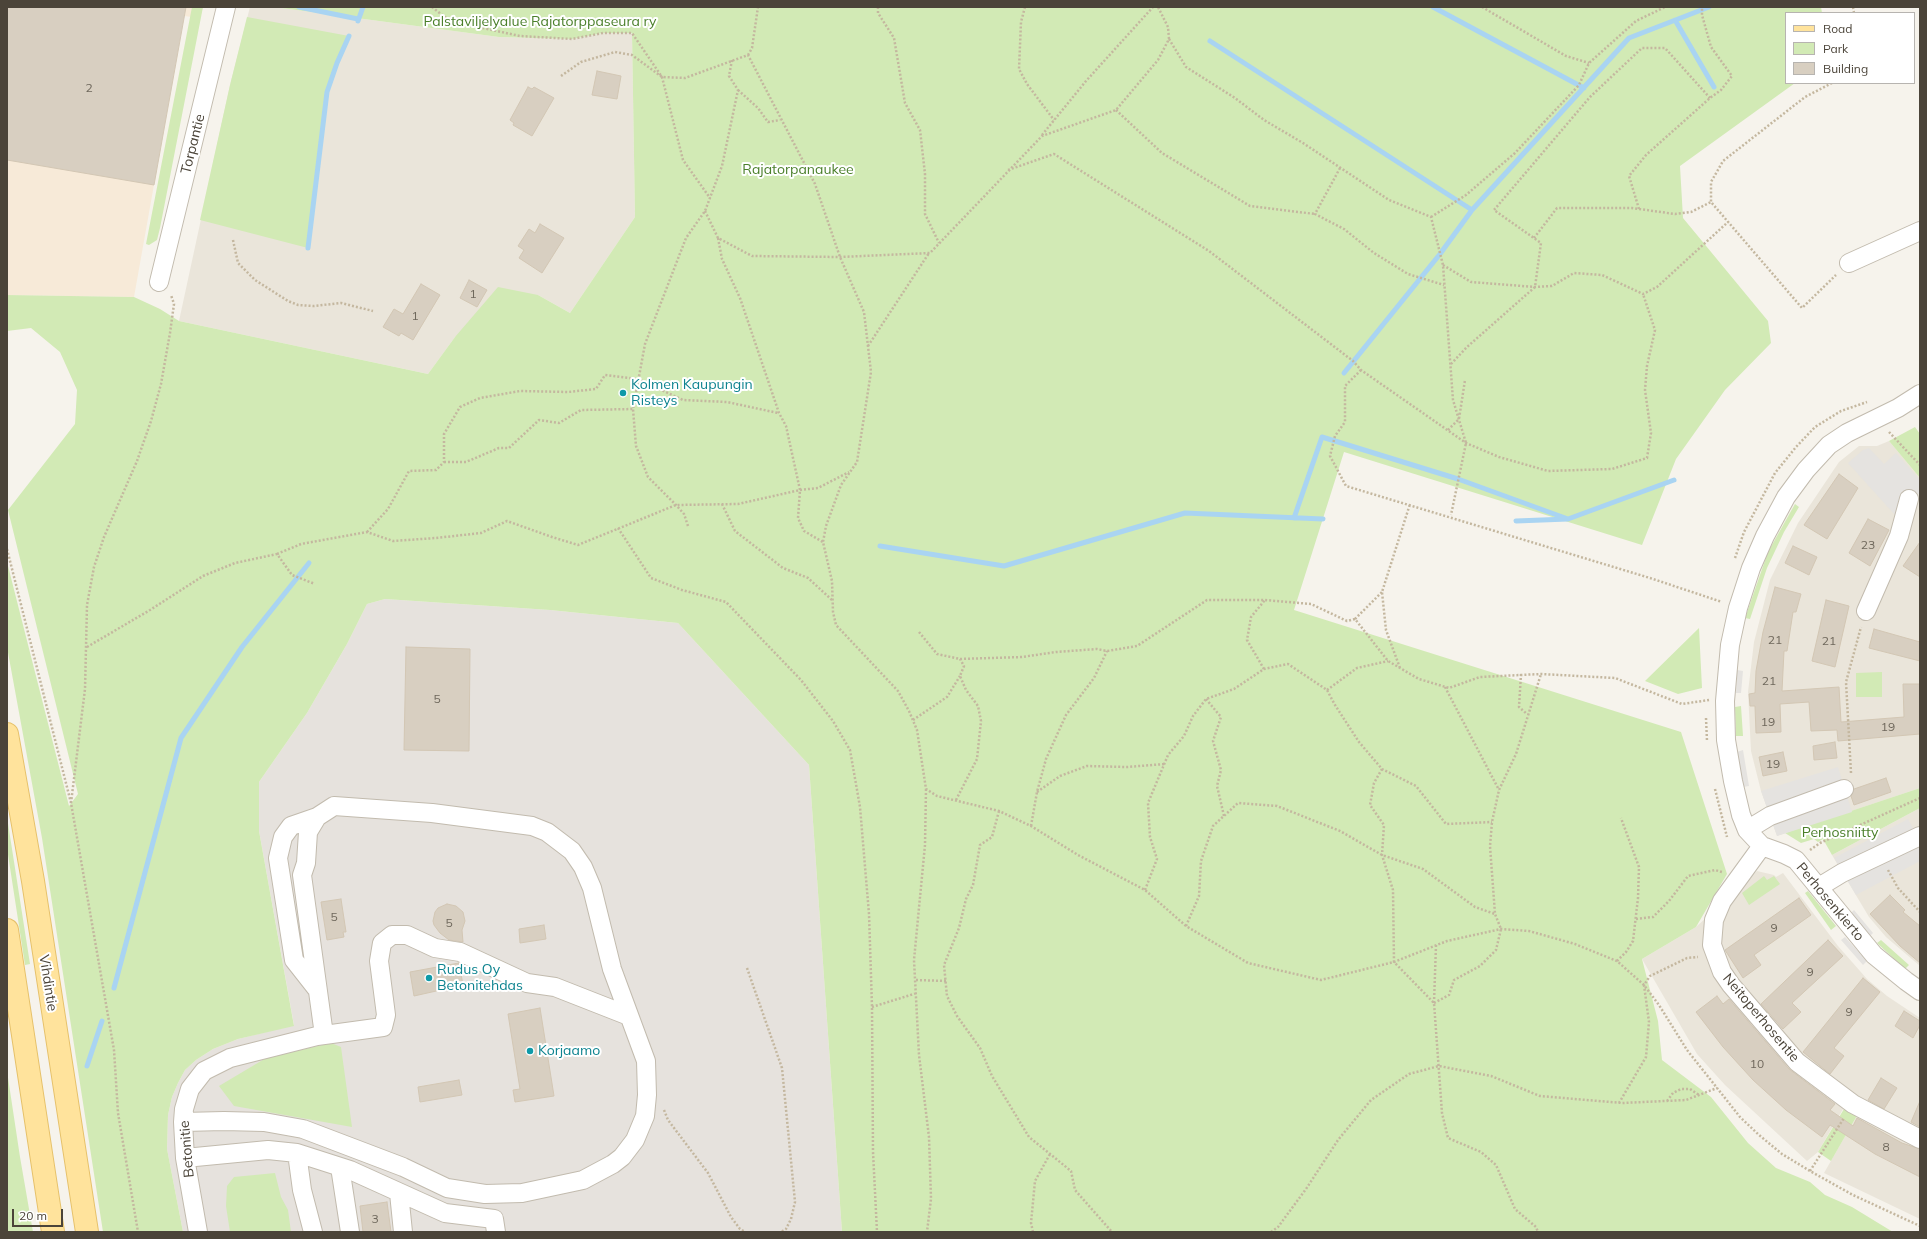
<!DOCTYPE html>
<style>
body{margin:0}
#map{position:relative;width:1927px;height:1239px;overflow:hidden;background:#f6f3ec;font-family:Mulish,sans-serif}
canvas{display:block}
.frame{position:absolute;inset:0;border:8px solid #4b4439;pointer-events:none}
.legend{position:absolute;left:1785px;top:12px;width:130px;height:72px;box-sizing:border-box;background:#fff;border:1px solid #b7b4b0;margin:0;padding:5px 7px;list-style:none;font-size:12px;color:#4b4439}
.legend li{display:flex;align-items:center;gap:8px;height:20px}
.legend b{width:20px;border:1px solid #b7b4b0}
.scale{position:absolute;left:12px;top:1209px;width:51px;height:18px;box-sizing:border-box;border:2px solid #4b4439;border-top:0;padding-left:5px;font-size:12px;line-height:14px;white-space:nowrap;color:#4b4439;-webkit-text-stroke:3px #fff;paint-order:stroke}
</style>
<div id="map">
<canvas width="1927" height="1239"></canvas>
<div class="frame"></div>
<ul class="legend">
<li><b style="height:5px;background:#ffe39c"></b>Road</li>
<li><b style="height:11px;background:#d2eab5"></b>Park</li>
<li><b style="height:11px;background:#d8cfc1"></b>Building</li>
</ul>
<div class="scale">20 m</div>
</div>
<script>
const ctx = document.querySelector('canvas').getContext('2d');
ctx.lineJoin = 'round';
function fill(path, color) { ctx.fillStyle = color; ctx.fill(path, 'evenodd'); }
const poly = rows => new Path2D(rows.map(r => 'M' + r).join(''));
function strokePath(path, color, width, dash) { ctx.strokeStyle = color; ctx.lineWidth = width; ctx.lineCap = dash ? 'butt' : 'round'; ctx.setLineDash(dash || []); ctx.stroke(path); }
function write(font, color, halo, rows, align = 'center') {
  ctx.font = font + ' Mulish,sans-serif'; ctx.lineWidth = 4; ctx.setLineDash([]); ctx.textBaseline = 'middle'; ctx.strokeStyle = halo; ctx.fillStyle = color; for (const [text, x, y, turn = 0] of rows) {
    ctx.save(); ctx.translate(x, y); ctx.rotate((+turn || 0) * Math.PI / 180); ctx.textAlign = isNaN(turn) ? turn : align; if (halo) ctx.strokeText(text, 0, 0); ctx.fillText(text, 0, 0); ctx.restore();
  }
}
fill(poly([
 [250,7,274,7,499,37,572,39,603,33,632,33,635,217,570,313,538,295,455,337,428,374,179,321,230,85],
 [1889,441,1920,478,1920,788,1777,836,1761,791,1751,751,1748,692,1754,642,1770,580,1798,523,1839,462,1859,446,1877,446],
 [1920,808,1920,966,1886,937,1869,917,1832,855],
 [1757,871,1774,875,1776,877,1783,873,1838,946,1867,979,1887,996,1920,1018,1920,1219,1824,1173,1859,1112,1846,1104,1818,1152,1807,1161,1725,1085,1697,1054,1642,959,1696,927]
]), '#eae5da');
fill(poly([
 [7,7,203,7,200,18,184,16,134,297,7,295]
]), '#f7ead8');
fill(poly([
 [385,599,550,610,678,623,809,765,842,1232,183,1232,167,1149,168,1115,172,1097,178,1083,185,1070,196,1060,213,1049,238,1039,294,1025,259,831,259,782,307,713,347,644,367,604]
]), '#e6e2dd');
fill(poly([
 [192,7,203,7,160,228,157,240,149,245,146,244],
 [274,7,1821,7,1822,13,1786,13,1786,83,1795,83,1680,166,1683,218,1768,321,1771,343,1725,390,1676,459,1642,545,1344,452,1294,610,1681,732,1727,874,1696,927,1642,959,1658,1021,1662,1060,1711,1097,1748,1143,1776,1168,1810,1182,1825,1195,1852,1207,1893,1232,842,1232,809,765,678,623,550,610,385,599,367,604,347,644,307,713,259,782,259,831,294,1026,238,1039,213,1049,196,1060,185,1070,178,1083,172,1097,168,1115,167,1149,183,1232,103,1232,42,838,7,647,7,562,69,806,78,794,8,510,75,424,77,390,60,352,31,328,7,331,7,295,134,297,160,309,179,321,428,374,455,337,498,287,538,295,570,313,635,217,632,33,603,33,572,39,499,37],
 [247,17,349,36,337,63,327,92,308,248,200,220,230,85],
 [1915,427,1920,434,1920,478,1889,441],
 [1795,504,1799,507,1784,532,1767,568,1750,619,1745,618,1768,552],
 [1699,628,1702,688,1678,694,1645,681],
 [1882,672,1882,697,1856,697,1856,673],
 [1741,706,1743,736,1736,736,1735,707],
 [1920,788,1920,808,1832,855,1823,839,1818,842,1814,839,1801,843,1785,833],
 [7,817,30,964,25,965,7,848],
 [1764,876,1767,880,1774,876,1780,884,1749,905,1742,893],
 [1808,891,1836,926,1831,930,1805,893],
 [1881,940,1909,965,1905,969,1877,943],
 [331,1043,341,1047,352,1127,234,1106,219,1086,266,1058],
 [7,1071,20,1157,33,1232,7,1232],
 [1847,1104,1859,1112,1831,1161,1818,1152],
 [275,1173,281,1197,288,1210,291,1232,230,1232,226,1206,227,1186,234,1177]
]), '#d2eab5');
fill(poly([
 [1869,448,1884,464,1896,453,1920,480,1920,493,1895,515,1848,463,1863,450],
 [1737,670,1743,671,1741,693,1736,693],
 [1743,750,1749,786,1743,787,1737,752],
 [1838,767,1852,812,1777,836,1761,791],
 [1908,819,1920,842,1920,861,1856,895,1834,858],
 [1854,910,1873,933,1869,937,1850,914],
 [1845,937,1867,961,1863,965,1841,940]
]), '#e5e3e0');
strokePath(poly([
 [299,7,358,19],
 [1433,7,1584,88],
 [1675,20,1714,87],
 [358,21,363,7],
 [1210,41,1472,210,1629,38,1709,7],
 [308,248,327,92,337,63,349,36],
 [1344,373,1440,254,1472,210],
 [1294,518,1322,437,1458,479,1568,519],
 [1516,521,1568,519,1674,480],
 [880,546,1004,566,1185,513,1323,519],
 [114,988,181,738,242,647,309,563],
 [87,1066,102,1021]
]), '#a9d4f2', 5);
const building = poly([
 [7,7,186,7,154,185,7,160,7,7],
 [597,71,621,76,617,99,592,95,597,71],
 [528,87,532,89,534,87,554,98,532,136,513,125,514,123,510,120,528,87],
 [540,224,564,238,542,273,519,258,524,250,518,246,529,229,535,233,540,224],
 [469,280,487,290,477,307,460,298,469,280],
 [421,284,440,295,413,340,401,333,399,336,383,327,394,309,403,314,421,284],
 [1839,474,1858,488,1827,539,1804,525,1839,474],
 [1868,519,1889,530,1870,566,1849,553,1868,519],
 [1920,542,1920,577,1903,566,1920,542],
 [1793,546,1817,557,1809,575,1785,563,1793,546],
 [1775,587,1801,594,1796,612,1793,612,1787,651,1784,651,1782,691,1839,687,1841,722,1904,717,1903,684,1920,684,1920,734,1838,741,1837,730,1811,731,1809,702,1780,704,1781,732,1756,733,1755,706,1750,706,1749,694,1755,693,1756,671,1763,632,1775,587],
 [1826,600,1849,606,1835,667,1812,661,1826,600],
 [1874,629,1920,642,1920,661,1869,648,1874,629],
 [406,647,470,649,469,751,404,750,406,647],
 [1835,742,1837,758,1814,760,1813,746,1835,742],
 [1783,752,1787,771,1763,776,1759,757,1783,752],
 [1886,778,1891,792,1854,805,1851,796,1854,789,1886,778],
 [1890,895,1905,910,1903,912,1920,926,1920,963,1900,946,1870,914,1890,895],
 [1799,898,1811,915,1754,955,1761,965,1743,978,1725,950,1799,898],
 [341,899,346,932,343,932,344,937,327,940,321,902,341,899],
 [447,904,456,906,463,912,465,921,462,930,463,942,449,940,440,933,434,925,433,921,435,912,438,908,447,904],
 [544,925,546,939,520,943,519,929,544,925],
 [1828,940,1843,956,1792,1003,1801,1012,1783,1029,1761,1004,1828,940],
 [459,963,463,985,414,996,410,972,459,963],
 [1863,978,1880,992,1834,1048,1844,1056,1830,1074,1803,1052,1863,978],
 [1717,996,1723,1004,1729,999,1789,1069,1835,1104,1830,1110,1853,1126,1857,1118,1902,1143,1920,1149,1920,1177,1875,1154,1830,1125,1822,1137,1786,1110,1753,1080,1723,1047,1696,1012,1717,996],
 [540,1008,554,1096,515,1102,513,1090,520,1089,508,1014,540,1008],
 [1904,1011,1920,1021,1920,1025,1913,1038,1895,1026,1904,1011],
 [1881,1078,1897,1088,1884,1109,1868,1100,1881,1078],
 [459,1080,462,1095,420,1102,418,1087,459,1080],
 [1920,1101,1920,1127,1911,1122,1920,1101],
 [387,1202,391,1232,363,1232,360,1206,387,1202]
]);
fill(building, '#d8cfc1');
strokePath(building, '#d3c7b4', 1);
const minor = poly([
 [1849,263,1920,231],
 [159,282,226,7],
 [1920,394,1898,408,1847,433,1829,445,1806,470,1786,497,1765,536,1751,568,1738,608,1730,645,1725,701,1726,740,1733,781,1741,815,1747,830,1762,846,1784,854,1796,860,1874,955,1906,981,1920,991],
 [1866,611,1899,536,1909,499],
 [1747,830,1770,816,1844,789],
 [1762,846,1722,901,1714,920,1712,945,1722,972,1731,985,1797,1062,1853,1104,1920,1139],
 [1819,887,1842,873,1920,836],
 [316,988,294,960,278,858,283,837,291,826,317,817],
 [183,1122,224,1121,264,1122,303,1129,403,1167,447,1188,485,1194,522,1193,583,1180,613,1164,622,1157,635,1140,645,1116,647,1095,646,1061,612,969,592,888,583,867,572,851,547,832,532,826,432,813,334,806,317,817,308,832,306,863,302,875,324,1035],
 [297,1153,302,1190,313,1232],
 [185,1158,268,1150,297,1153,350,1170,445,1213,494,1219,496,1232],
 [340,1167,350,1232],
 [399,1193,403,1232],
 [198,1232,185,1158,183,1122,184,1109,190,1089,204,1071,230,1058,317,1036,383,1027,386,1015,379,961,382,943,392,935,407,935,435,948,460,952,527,983,555,987,629,1016]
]);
const major = poly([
 [7,734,33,881,87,1232],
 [7,930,53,1232]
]);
strokePath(minor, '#c2bbae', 20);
strokePath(major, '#e6c16a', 24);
strokePath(poly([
 [432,7,450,21,520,36,572,39,603,33,632,33,662,77,683,160,710,198],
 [878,7,878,13,894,38,905,103,920,130,925,174,925,214,939,243],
 [1025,7,1021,22,1019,69,1027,84,1054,120],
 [1482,7,1566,56,1589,63],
 [1853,7,1854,13],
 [1169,39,1186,67,1235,98,1264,120,1303,143,1389,200,1431,217,1443,265,1453,400,1466,443,1451,515],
 [748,55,752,48,758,7],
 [561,76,581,62,615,52,632,55,662,77,685,78,748,55,815,184,840,257,864,312,871,372,857,462,841,485,826,526,823,542],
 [1832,83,1805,97,1723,161,1711,182,1711,202,1802,308,1836,275],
 [738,90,758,108,768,122,780,120],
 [1116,110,1162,153,1250,206,1315,214],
 [1042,135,1086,81,1153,7],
 [1340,168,1315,214,1344,229,1374,253,1408,274,1444,285],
 [1008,170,1054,154,1209,251,1353,361,1361,370,1466,443,1499,457,1548,471,1612,469,1647,458,1651,433,1645,390,1647,366,1655,330,1643,294],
 [1639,209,1629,176,1646,155,1710,98,1721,90,1732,76,1711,47,1702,15,1702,7],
 [705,211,718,238,752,256,840,257,930,253,1042,136,1116,110,1158,60,1169,39,1168,27,1158,7],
 [1431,217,1466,195,1515,153,1579,85,1589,63,1636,21,1665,7],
 [718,238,722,259,740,298,779,413,786,426,800,490,798,518,804,531,823,542,832,581,833,612,836,625,898,691,909,711,917,730,926,789,937,796,999,811,1031,826,1078,855,1145,890,1186,926,1248,963,1321,980,1394,962,1447,941,1501,929,1529,931,1575,944,1617,961,1644,985,1659,1005,1687,1050,1740,1117,1759,1135,1782,1154,1810,1171,1853,1195,1920,1226],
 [1534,238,1557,208,1632,208,1675,214,1691,212,1711,202],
 [233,240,238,263,255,280,288,301,298,305,314,306,341,303,373,311],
 [1443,265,1471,282,1535,287,1552,286,1574,273,1602,275,1643,294,1657,287,1728,222],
 [868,346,929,253],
 [1451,364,1467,347,1535,287,1541,243,1494,210,1590,97,1642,48,1665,48,1710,98],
 [1361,370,1345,386,1345,422,1335,436,1330,456,1346,486,1650,578,1722,602],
 [1448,430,1459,419,1465,380],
 [1889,432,1920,465],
 [444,462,466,462,499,448,509,448,539,420,559,423,581,410,633,409],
 [722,504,735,531,783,568,808,578,832,600],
 [688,526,684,514,676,505,648,477,636,446,633,409,645,344,686,238,705,211,722,166,738,90,729,76,732,60],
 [618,528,651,578,682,590,726,602,801,680,833,721,850,750,860,807,869,914,872,1007,873,1152,877,1232],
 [367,532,388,509,409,471,436,470,444,462,444,434,460,407,480,398,520,391,568,392,596,389,605,375,638,379,683,400,727,402,778,413],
 [7,549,71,803,114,1050,118,1113,138,1232],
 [277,554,301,544,367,532,393,541,436,538,481,533,507,521,552,537,578,545,676,505,738,504,800,490,818,488,849,472],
 [1735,558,1744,532,1775,473,1796,447,1815,427,1841,411,1867,402],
 [1355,619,1382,592],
 [919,632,937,654,960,659,1022,657,1056,652,1097,649,1107,651,1137,646,1207,600,1265,600,1311,604,1347,621,1355,619,1388,661,1419,679,1449,688,1480,677,1541,674,1615,678,1682,704,1709,700],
 [87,647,150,610,203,576,235,563,277,554,292,575,315,584],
 [1400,668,1386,630,1382,592,1410,504],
 [1264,669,1247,640,1251,617,1265,600],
 [1521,674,1519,707,1527,714],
 [1445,687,1499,790],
 [1327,690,1357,668,1388,661],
 [1206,699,1221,717,1213,741,1221,770,1217,786,1224,816],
 [1706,718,1707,741],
 [913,720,947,697,960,676],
 [1382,769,1374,783,1370,805,1384,825,1382,855,1393,890,1394,962,1434,1003,1442,1113,1448,1138,1481,1152,1496,1165,1515,1209,1536,1227,1538,1232],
 [1851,773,1846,682,1861,627],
 [926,789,925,845,914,960,919,1055,929,1137,931,1199,927,1232],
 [1715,789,1727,837],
 [1037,792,1060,776,1087,766,1127,767,1165,764],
 [956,800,977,759,981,721,978,706,966,690,960,676,964,666,960,659],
 [71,803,85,689,87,605,94,567,104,537,137,461,151,421,161,384,170,333,174,304,171,295],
 [999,811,992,837,980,845,973,885,966,899,959,928,944,965,947,996,957,1016,980,1048,992,1076,1029,1137,1071,1171,1075,1190,1112,1232],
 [1031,826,1037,792,1046,759,1066,715,1094,678,1107,651],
 [1810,850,1820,843,1920,798],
 [1888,870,1898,888,1920,912],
 [1145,890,1157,859,1150,837,1148,803,1168,755,1184,736,1193,716,1206,699,1234,689,1264,669,1288,664,1327,690,1335,705,1359,742,1382,769,1416,786,1446,824,1492,822],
 [1636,919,1653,917,1669,901,1688,876,1715,870,1722,872],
 [1186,926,1199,896,1201,861,1213,826,1238,803,1277,806,1340,831,1382,855,1423,869,1475,907,1495,914],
 [1617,961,1626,952,1633,941,1638,898,1639,867,1621,818],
 [747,968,782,1068,795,1202,791,1219,786,1229,781,1232],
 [916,980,946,981],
 [1434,1003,1449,995,1454,980,1480,966,1496,950,1501,929,1495,914,1490,846,1492,822,1499,790,1516,754,1541,674],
 [1434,1003,1436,945],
 [872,1007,917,993],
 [1667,1101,1673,1093,1681,1089,1690,1089,1699,1095],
 [1619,1103,1646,1057,1649,1022,1644,985,1650,976,1687,958,1698,957],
 [664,1110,668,1120,708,1173,731,1217,740,1229,745,1232],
 [1810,1171,1844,1118],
 [1033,1232,1031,1223,1035,1181,1050,1154],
 [1271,1232,1278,1227,1306,1189,1338,1140,1371,1100,1409,1074,1439,1066,1491,1076,1540,1096,1622,1103,1686,1100,1717,1088]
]), '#c4b79f', 2.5, [2, 2]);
strokePath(minor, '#fff', 18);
strokePath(major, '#ffe39c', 22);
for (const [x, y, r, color] of [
 [623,393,4,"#0f9aa8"],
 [429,978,4,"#0f9aa8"],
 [530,1051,4,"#0f9aa8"]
]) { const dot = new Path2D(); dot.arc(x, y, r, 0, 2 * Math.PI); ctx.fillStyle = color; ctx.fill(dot); strokePath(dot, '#fff', 1.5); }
write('12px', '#6e675b', null, [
 ["2",89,88],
 ["1",473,294],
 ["1",415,316],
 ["23",1868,545],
 ["21",1775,640],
 ["21",1829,641],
 ["21",1769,681],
 ["5",437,699],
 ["19",1768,722],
 ["19",1888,727],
 ["19",1773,764],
 ["5",334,917],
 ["5",449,923],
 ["9",1774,928],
 ["9",1810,972],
 ["9",1849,1012],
 ["10",1757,1064],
 ["8",1886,1147],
 ["3",375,1219]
]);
write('14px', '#4a7f2a', '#fff', [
 ["Palstaviljelyalue Rajatorppaseura ry",540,22],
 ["Rajatorpanaukee",798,170],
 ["Perhosniitty",1840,833]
]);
write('14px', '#4b4439', '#fff', [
 ["Torpantie",193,144,-76],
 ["Perhosenkierto",1830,902,50],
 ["Vihdintie",48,983,81],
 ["Neitoperhosentie",1761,1018,50],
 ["Betonitie",187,1149,-95]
]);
write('14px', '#0d838f', '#fff', [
 ["Kolmen Kaupungin",631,385],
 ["Risteys",631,401],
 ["Rudus Oy",437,970],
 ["Betonitehdas",437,986],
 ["Korjaamo",538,1051]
], 'left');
</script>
